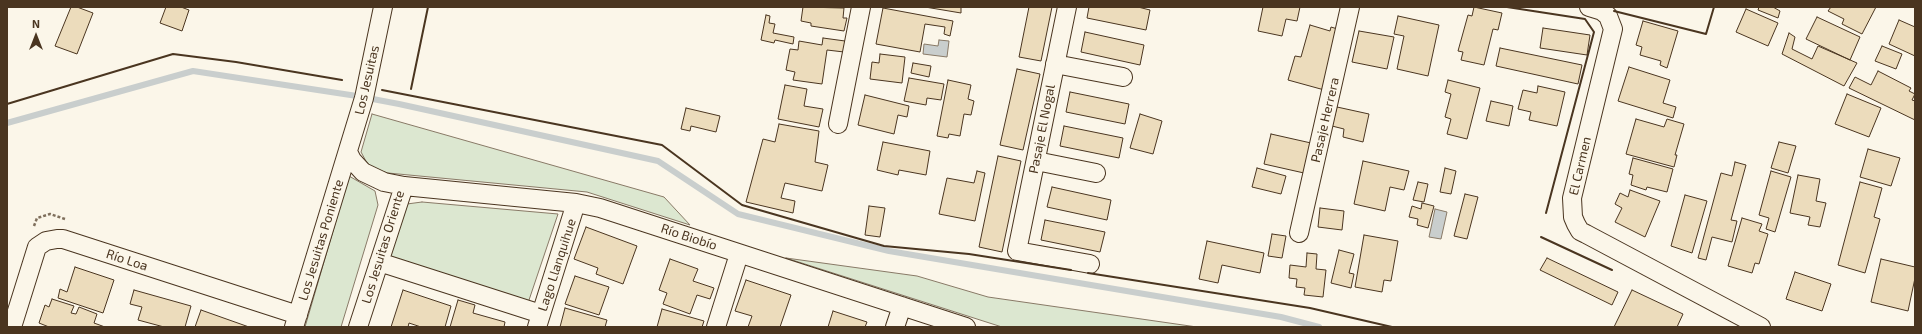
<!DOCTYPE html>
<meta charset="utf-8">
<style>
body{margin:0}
#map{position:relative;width:1922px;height:334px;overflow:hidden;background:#fbf6e9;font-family:"Exo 2",sans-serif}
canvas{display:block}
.frame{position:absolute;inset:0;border:8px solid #4a3520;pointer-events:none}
.north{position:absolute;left:16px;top:16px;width:40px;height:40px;-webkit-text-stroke:3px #fbf6e9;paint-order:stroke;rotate:0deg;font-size:11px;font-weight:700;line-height:16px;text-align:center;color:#4a3520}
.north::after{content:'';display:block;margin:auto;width:14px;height:18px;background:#4a3520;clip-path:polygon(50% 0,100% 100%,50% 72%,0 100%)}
</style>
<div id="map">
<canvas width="1922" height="334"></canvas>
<div class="frame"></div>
<div class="north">N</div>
</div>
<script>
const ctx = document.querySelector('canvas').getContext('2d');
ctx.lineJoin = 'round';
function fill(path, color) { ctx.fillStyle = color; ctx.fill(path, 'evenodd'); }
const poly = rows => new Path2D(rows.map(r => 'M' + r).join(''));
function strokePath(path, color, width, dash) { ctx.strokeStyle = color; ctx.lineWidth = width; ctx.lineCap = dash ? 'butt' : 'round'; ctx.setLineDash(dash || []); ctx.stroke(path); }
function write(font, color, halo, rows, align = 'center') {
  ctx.font = font + ' "Exo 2",sans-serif'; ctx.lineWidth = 3; ctx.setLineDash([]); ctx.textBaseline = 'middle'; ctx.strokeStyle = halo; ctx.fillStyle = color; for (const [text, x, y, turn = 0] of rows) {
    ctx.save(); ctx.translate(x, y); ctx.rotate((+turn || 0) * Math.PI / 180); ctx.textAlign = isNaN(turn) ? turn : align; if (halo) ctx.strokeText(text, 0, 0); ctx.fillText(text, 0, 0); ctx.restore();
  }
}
const green = poly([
 [372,114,664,197,690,225,587,192,388,173,374,169,367,163,361,152,372,114],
 [349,176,375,191,378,205,341,327,305,327,349,176],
 [422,202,558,214,528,303,384,258,407,204,422,202],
 [786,258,917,276,988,297,1197,327,1002,327,786,258]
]);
fill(green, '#dce7d0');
strokePath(green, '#887966', 1);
const water = poly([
 [939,40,949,41,947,57,923,54,924,44,938,46,939,40],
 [1435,209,1447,212,1441,239,1429,237,1435,209]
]);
fill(water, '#c9cecd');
strokePath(water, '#887966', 1);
strokePath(poly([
 [7,123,193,71,357,96,399,104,658,161,738,214,889,251,1281,317,1319,327]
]), '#c9cecd', 6);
const building = poly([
 [71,7,77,7,93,13,77,54,55,46,71,7],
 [166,7,181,7,189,10,182,31,160,23,166,7],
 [803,7,844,8,843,18,847,18,844,31,811,26,811,23,801,21,803,7],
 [925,7,961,7,961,13,925,7],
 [1029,7,1052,7,1041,61,1019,57,1029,7],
 [1089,7,1138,7,1150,10,1146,30,1087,18,1089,7],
 [1263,7,1300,7,1297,21,1286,19,1282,36,1258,31,1263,7],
 [1474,7,1502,13,1498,30,1493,29,1484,65,1461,60,1463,52,1458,51,1468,15,1472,16,1474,7],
 [1759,7,1773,7,1780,11,1778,18,1758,10,1759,7],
 [1831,7,1876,7,1862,34,1842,24,1844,19,1828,11,1831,7],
 [883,8,953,21,950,36,944,34,945,27,925,24,920,52,876,44,883,8],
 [1746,9,1778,23,1768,46,1736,32,1746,9],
 [766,15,770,16,769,23,775,24,773,33,794,37,793,44,775,40,774,43,761,40,766,15],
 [1398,16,1439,25,1428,76,1397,69,1404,36,1394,34,1398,16],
 [1817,17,1860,37,1850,60,1806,39,1817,17],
 [1899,20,1915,27,1915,56,1889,44,1899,20],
 [1643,21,1678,31,1667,68,1660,65,1661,61,1640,55,1642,47,1636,45,1643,21],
 [1310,25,1330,31,1331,27,1344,31,1328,91,1288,80,1295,56,1301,57,1310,25],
 [1543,28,1590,35,1587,55,1540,48,1543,28],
 [1359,31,1394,37,1387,69,1352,62,1359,31],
 [1085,32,1144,45,1140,65,1081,52,1085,32],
 [1789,33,1795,37,1792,49,1812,59,1818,46,1857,63,1844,86,1782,54,1789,33],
 [823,38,845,41,844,52,827,50,822,84,793,80,795,72,786,70,790,49,798,50,799,41,822,45,823,38],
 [1882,46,1902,54,1896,69,1875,61,1882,46],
 [1500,48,1582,65,1578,84,1496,66,1500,48],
 [880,54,905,57,902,83,870,79,872,62,879,63,880,54],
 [913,63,931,66,929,77,911,73,913,63],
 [1629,67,1670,80,1663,103,1676,107,1673,118,1618,101,1629,67],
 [1017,69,1040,74,1023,150,1000,145,1017,69],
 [1878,71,1911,88,1909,91,1915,94,1912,100,1915,101,1915,120,1849,88,1855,77,1871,85,1878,71],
 [909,78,944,84,941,100,927,98,926,105,904,101,909,78],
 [948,80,971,85,968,99,974,101,971,115,964,114,960,136,949,134,948,138,937,136,948,80],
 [1448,80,1480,88,1467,139,1447,134,1451,119,1445,117,1451,94,1445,92,1448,80],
 [785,85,807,89,804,106,823,109,819,127,778,119,785,85],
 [1538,86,1565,92,1557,126,1529,120,1531,112,1518,109,1523,90,1537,93,1538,86],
 [1070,92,1129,104,1125,124,1066,112,1070,92],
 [1847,94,1881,108,1869,137,1835,124,1847,94],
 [865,95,909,106,907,117,898,115,894,134,858,125,865,95],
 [1491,101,1513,106,1509,126,1486,121,1491,101],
 [1337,107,1369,114,1363,142,1343,137,1344,129,1332,126,1337,107],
 [686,108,720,116,716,132,691,126,690,131,681,129,686,108],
 [1140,114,1162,121,1153,154,1130,148,1140,114],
 [1636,119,1664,127,1667,119,1684,124,1675,155,1677,155,1674,167,1626,154,1636,119],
 [779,124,819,131,815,162,828,165,822,191,785,183,781,198,795,201,793,213,746,202,763,139,775,142,779,124],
 [1064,126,1123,138,1119,158,1060,146,1064,126],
 [1271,134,1311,143,1304,173,1264,164,1271,134],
 [883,142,930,151,926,175,899,170,898,175,877,170,883,142],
 [1779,142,1796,146,1788,173,1771,168,1779,142],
 [1868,149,1900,158,1891,186,1860,177,1868,149],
 [998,156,1021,161,1002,252,979,247,998,156],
 [1633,158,1673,169,1667,192,1647,187,1646,190,1631,185,1633,175,1629,174,1633,158],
 [1363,161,1409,171,1404,190,1390,187,1385,211,1354,204,1363,161],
 [1735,162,1746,165,1731,220,1737,221,1732,242,1712,237,1706,260,1698,258,1721,173,1732,176,1735,162],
 [1257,168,1286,176,1281,194,1252,187,1257,168],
 [1445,168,1456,171,1451,194,1440,192,1445,168],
 [977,171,985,173,975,221,939,214,947,178,974,183,977,171],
 [1771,171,1791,177,1775,232,1766,229,1769,218,1759,215,1771,171],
 [1798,175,1820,179,1816,201,1826,203,1820,227,1808,225,1810,217,1790,213,1798,175],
 [1418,182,1428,184,1424,202,1413,200,1418,182],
 [1860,182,1882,188,1874,217,1880,219,1865,273,1838,265,1860,182],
 [1052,187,1111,200,1107,220,1047,207,1052,187],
 [1630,190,1660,201,1645,237,1615,222,1622,208,1615,204,1620,193,1628,197,1630,190],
 [1465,194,1478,197,1467,239,1454,236,1465,194],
 [1685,195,1707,201,1692,253,1671,246,1685,195],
 [1422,203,1434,206,1428,228,1417,225,1418,219,1409,217,1412,206,1421,209,1422,203],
 [869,206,885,208,880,237,865,235,869,206],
 [1320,208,1344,211,1342,230,1318,227,1320,208],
 [1742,218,1762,224,1759,231,1768,234,1759,264,1755,263,1752,273,1728,266,1742,218],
 [1045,220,1105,232,1100,252,1041,240,1045,220],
 [586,227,637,246,623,284,596,274,598,268,574,259,586,227],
 [1272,234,1286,236,1282,258,1268,256,1272,234],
 [1364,235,1398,241,1391,281,1384,280,1382,292,1355,287,1364,235],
 [1207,241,1264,253,1260,273,1222,265,1218,283,1199,279,1207,241],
 [1339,250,1354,254,1349,273,1354,274,1351,288,1331,283,1339,250],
 [1307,253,1317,254,1316,269,1326,270,1323,297,1304,295,1305,288,1296,287,1297,279,1289,278,1290,265,1306,267,1307,253],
 [1547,258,1618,292,1612,305,1540,270,1547,258],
 [670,259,698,269,693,281,714,288,710,299,697,295,690,314,663,304,667,293,659,290,670,259],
 [1881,259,1915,267,1915,278,1908,311,1871,302,1881,259],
 [75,267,114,280,103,313,58,298,60,289,67,292,75,267],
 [1795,272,1831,284,1822,311,1786,299,1795,272],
 [575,276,609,287,599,315,565,304,575,276],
 [746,280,791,295,780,327,748,327,752,316,735,311,746,280],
 [134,290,191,306,185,327,164,327,138,320,142,307,130,304,134,290],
 [403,290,451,306,445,327,421,327,409,323,408,327,391,327,403,290],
 [1632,290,1683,314,1677,327,1614,327,1632,290],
 [52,299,74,306,71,313,76,314,79,307,97,314,94,323,105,327,49,327,39,323,45,305,49,307,52,299],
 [458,300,475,305,473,313,505,322,504,327,450,327,458,300],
 [565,308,607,320,605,327,560,327,565,308],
 [662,309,704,321,702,327,657,327,662,309],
 [201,310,249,327,195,327,201,310],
 [833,311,867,322,865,327,828,327,833,311]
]);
fill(building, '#ecdcbc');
strokePath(building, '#4a3520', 1);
const minor = poly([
 [1067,7,1017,251,1090,264],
 [1589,7,1602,11,1608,16,1613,29,1572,198,1573,217,1576,224,1580,231,1586,234,1761,327],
 [1055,64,1123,77],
 [838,124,861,7],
 [348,152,352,160,363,172,384,182,404,186,576,203,600,208,966,327],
 [1036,161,1096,173],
 [1299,233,1350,7],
 [379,262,541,314],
 [12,327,37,247,46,241,57,239,63,239,298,315],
 [294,327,364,98,383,7],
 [358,327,404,186],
 [537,327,576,203],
 [716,327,739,254],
 [895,327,902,306]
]);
strokePath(minor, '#4a3520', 20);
strokePath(poly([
 [34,226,37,218,50,214,65,219]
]), '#7f6f5c', 2.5, [3, 2]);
strokePath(minor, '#fbf6e9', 18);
strokePath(poly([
 [1507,7,1585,19,1594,32,1546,213],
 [1614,11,1706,34,1714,7],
 [411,89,428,7],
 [382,90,662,145,742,205,884,246,969,254,1071,270],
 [7,104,173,54,236,62,342,80],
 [1541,237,1612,270],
 [1088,273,1310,308,1392,327]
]), '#4a3520', 2);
write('13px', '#4a3520', '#fbf6e9', [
 ["Los Jesuitas",367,80,-77],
 ["Pasaje Herrera",1325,120,-77],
 ["Pasaje El Nogal",1042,129,-79],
 ["El Carmen",1580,166,-77],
 ["Río Biobío",689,237,18],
 ["Los Jesuitas Poniente",321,240,-73],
 ["Los Jesuitas Oriente",383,247,-73],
 ["Río Loa",127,260,18],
 ["Lago Llanquihue",557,265,-72]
]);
</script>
